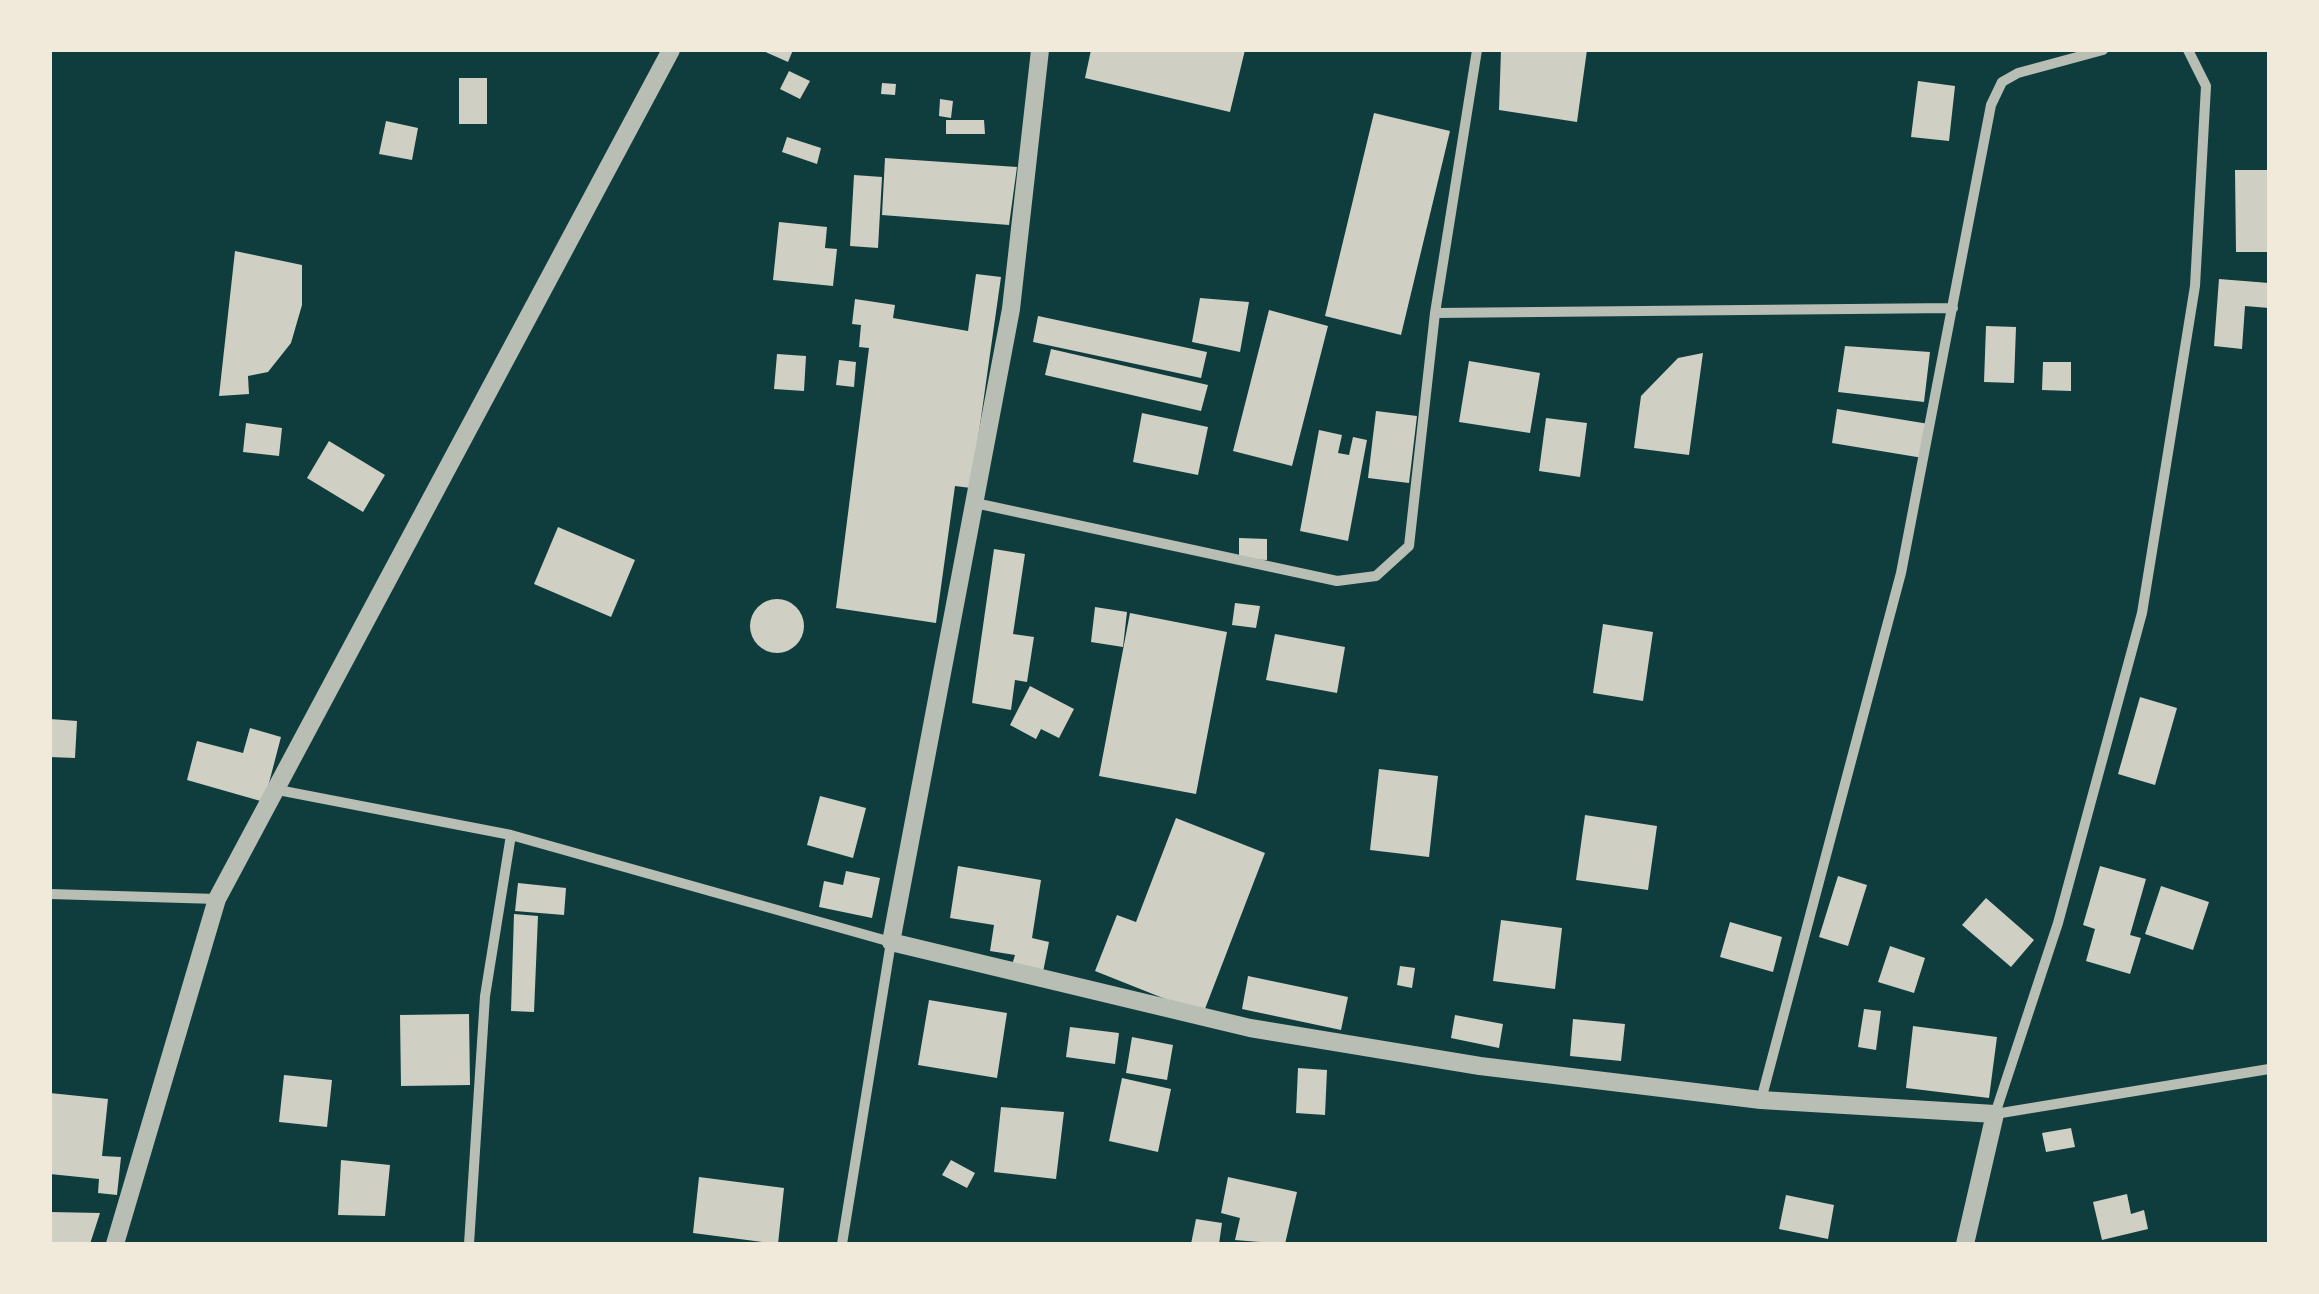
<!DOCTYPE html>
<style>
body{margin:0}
#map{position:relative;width:2319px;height:1294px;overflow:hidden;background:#0f3d3e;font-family:Ubuntu,sans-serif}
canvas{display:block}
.frame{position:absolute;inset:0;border:52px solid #f1e9da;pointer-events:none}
</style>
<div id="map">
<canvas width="2319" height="1294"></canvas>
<div class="frame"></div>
</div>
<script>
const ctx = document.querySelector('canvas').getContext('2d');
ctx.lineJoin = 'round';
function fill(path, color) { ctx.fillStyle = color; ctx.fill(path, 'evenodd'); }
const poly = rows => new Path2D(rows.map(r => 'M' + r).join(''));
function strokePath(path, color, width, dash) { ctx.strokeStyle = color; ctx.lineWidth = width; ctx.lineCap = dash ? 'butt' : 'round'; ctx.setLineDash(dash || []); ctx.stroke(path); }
fill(poly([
 [761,50,793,50,788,62],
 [1091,50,1245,50,1230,112,1085,78],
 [1501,50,1587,50,1577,122,1499,110],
 [789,71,810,81,800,99,780,89],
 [459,78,487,78,487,124,459,124],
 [1918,81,1955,86,1949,141,1911,137],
 [882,83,896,84,895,95,881,94],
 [940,99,953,101,951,118,939,116],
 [1374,113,1450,131,1401,335,1325,316],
 [946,120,984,120,985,134,946,134],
 [386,121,418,128,412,160,379,154],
 [787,137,821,148,817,164,782,152],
 [885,158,1017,167,1009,225,882,215],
 [2235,170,2269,170,2269,252,2236,252],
 [854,175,882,177,878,248,850,246],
 [779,222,827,227,825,248,837,249,833,286,773,280],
 [235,251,302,265,302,305,291,343,268,372,248,376,249,394,219,396],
 [976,274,1001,277,971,488,955,486,936,623,836,608,869,348,859,347,861,325,852,324,855,299,895,305,893,318,968,331],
 [2219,279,2269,283,2269,308,2245,306,2242,349,2214,346],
 [1200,298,1249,302,1240,352,1192,342],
 [1269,310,1328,326,1292,466,1233,451],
 [1038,316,1207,352,1201,378,1033,342],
 [1986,326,2016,327,2014,383,1984,382],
 [1845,346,1930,352,1924,402,1838,392],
 [1051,349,1208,385,1201,411,1045,375],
 [1703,353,1689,455,1634,448,1641,396,1678,358],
 [777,354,806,356,804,391,774,389],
 [839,360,856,362,854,387,836,385],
 [1469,361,1540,373,1530,433,1459,422],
 [2043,362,2071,362,2071,391,2042,390],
 [1837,409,1929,424,1923,458,1832,443],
 [1376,411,1417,416,1409,483,1368,478],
 [1142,413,1208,427,1198,475,1133,462],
 [1546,418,1587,423,1580,477,1539,471],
 [246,423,282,428,279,456,243,452],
 [1319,430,1342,435,1338,453,1349,455,1353,437,1367,440,1348,541,1300,531],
 [329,441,385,475,363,512,307,478],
 [558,527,635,560,611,617,534,584],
 [1239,538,1267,539,1267,560,1239,559],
 [994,549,1025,554,1013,634,1034,637,1027,682,1015,680,1011,710,972,703],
 '750 626a27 27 0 1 1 54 0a27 27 0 1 1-54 0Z',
 [1235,603,1260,606,1256,628,1232,625],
 [1095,607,1127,612,1123,647,1091,642],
 [1130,613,1227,632,1196,794,1099,776],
 [1603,624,1653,632,1643,701,1593,693],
 [1275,634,1345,647,1337,693,1266,680],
 [1030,686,1074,709,1059,738,1041,729,1036,739,1010,725],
 [2140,697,2177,708,2155,785,2118,774],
 [50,719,77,721,75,758,50,757],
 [250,728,281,737,264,802,187,780,197,741,243,753],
 [1379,769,1438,776,1429,857,1370,850],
 [820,796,866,808,853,858,807,845],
 [1585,815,1657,826,1648,890,1576,880],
 [1176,818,1265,853,1203,1014,1095,971,1117,915,1136,922],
 [958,866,1041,880,1032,938,1049,942,1043,972,1012,965,1015,955,990,951,994,925,950,918],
 [2100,866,2146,879,2130,935,2141,938,2130,974,2086,961,2095,929,2083,925],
 [846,871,880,878,872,918,819,907,824,881,843,885],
 [1838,876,1867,885,1848,946,1819,937],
 [518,883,566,888,564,915,515,911],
 [2161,886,2209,902,2193,950,2145,934],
 [1986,898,2034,940,2011,967,1962,925],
 [514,914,538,916,534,1012,511,1011],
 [1501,920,1562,928,1555,989,1493,981],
 [1730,922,1782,937,1773,972,1720,957],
 [1890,946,1925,958,1914,993,1878,982],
 [1400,966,1415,968,1412,988,1397,985],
 [1248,976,1348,997,1341,1030,1242,1009],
 [929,1000,1007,1013,997,1078,918,1065],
 [1864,1009,1881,1011,1876,1050,1858,1047],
 [469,1014,470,1085,401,1086,400,1015],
 [1455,1015,1503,1024,1499,1048,1451,1038],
 [1573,1019,1625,1024,1621,1061,1570,1056],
 [1913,1026,1997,1037,1989,1098,1906,1088],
 [1070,1027,1119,1033,1115,1064,1066,1057],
 [1132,1037,1173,1045,1167,1080,1126,1073],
 [1298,1068,1327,1070,1325,1115,1296,1113],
 [284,1075,332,1080,327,1127,279,1122],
 [1122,1078,1171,1089,1158,1152,1109,1141],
 [50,1093,108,1099,102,1156,121,1157,117,1195,98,1193,99,1179,50,1174],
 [1001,1107,1064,1112,1056,1179,994,1172],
 [2071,1128,2075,1147,2046,1152,2042,1133],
 [341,1160,390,1165,385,1216,338,1215],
 [951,1160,975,1173,967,1188,942,1175],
 [699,1177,784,1188,778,1244,693,1233],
 [1228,1177,1297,1192,1285,1244,1235,1240,1240,1218,1221,1213],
 [2127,1194,2131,1214,2144,1210,2148,1229,2102,1240,2093,1202],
 [1786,1195,1834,1205,1828,1239,1779,1229],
 [50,1212,100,1213,90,1244,50,1244],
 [1196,1219,1222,1223,1219,1244,1191,1244]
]), '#cfcfc3');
strokePath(poly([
 [2188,50,2206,86,2195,286,2142,613,2058,923,1995,1114,2269,1069],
 [1435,313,1953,308],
 [975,503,1337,581,1376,576,1409,546,1435,313,1477,50],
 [278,790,511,835,891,942,842,1244],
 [50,894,217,899],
 [1761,1100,1901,573,1991,105,2002,82,2018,73,2103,50],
 [469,1244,485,996,511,835]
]), '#b8beb3', 10);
strokePath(poly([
 [1040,50,1011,309,891,942,1250,1028,1480,1066,1761,1100,1995,1114,1965,1244],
 [115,1244,217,899,671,50]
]), '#b8beb3', 18);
</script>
